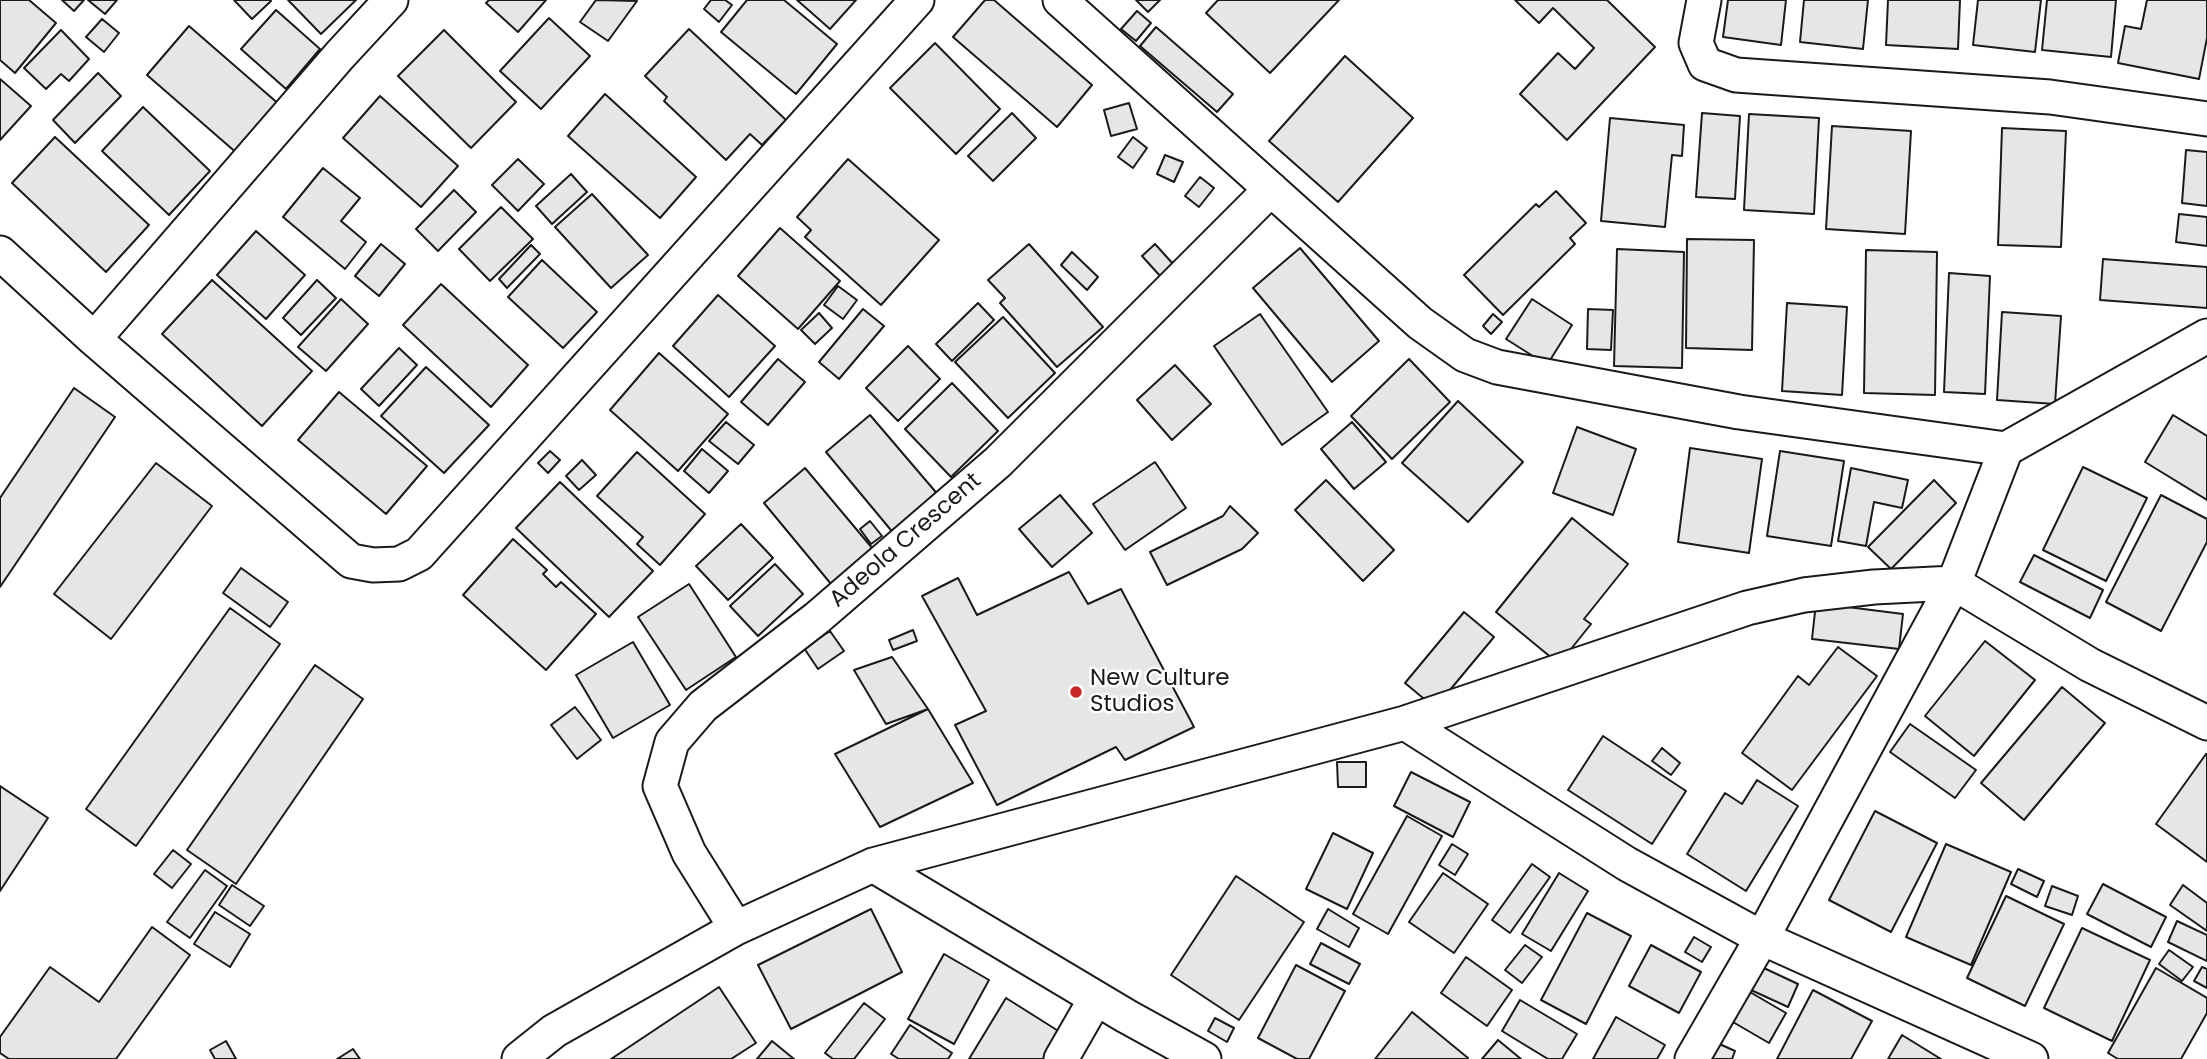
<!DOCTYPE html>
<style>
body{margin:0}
canvas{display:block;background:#fff}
</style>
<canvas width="2207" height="1059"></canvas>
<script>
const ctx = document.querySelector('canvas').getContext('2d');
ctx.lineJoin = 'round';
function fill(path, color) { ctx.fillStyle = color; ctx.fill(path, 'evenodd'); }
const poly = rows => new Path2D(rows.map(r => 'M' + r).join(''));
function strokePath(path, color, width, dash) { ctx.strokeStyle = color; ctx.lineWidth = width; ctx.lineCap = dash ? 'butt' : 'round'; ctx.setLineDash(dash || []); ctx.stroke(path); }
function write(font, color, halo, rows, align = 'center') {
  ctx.font = font + ' Poppins,sans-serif'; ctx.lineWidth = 5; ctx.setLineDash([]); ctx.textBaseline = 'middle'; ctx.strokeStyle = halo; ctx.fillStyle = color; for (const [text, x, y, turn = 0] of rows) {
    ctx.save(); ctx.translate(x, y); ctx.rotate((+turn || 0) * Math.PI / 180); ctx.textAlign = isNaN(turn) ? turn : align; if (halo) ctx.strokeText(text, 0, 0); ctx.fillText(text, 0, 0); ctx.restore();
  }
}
const building = poly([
 [0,0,29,0,56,23,15,73,0,60,0,0],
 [62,0,84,0,74,11,62,0],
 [88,0,117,0,105,14,88,0],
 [234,0,270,0,271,1,252,19,234,0],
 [288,0,356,0,321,34,288,0],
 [489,0,546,0,518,32,486,3,489,0],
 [596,0,637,1,608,41,580,22,596,0],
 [711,0,725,0,732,5,719,22,704,9,711,0],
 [747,0,784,0,837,44,796,94,721,32,747,0],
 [797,0,856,0,830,29,797,0],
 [985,0,994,0,1092,85,1057,127,953,37,985,0],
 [1136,0,1160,0,1148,12,1136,0],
 [1218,0,1339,0,1270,73,1206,13,1218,0],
 [1515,0,1607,0,1655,47,1567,140,1520,94,1558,53,1575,69,1594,48,1553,8,1539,23,1515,0],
 [1728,0,1786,0,1781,45,1723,37,1728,0],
 [1804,0,1868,0,1863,49,1800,42,1804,0],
 [1888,0,1960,0,1958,49,1886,45,1888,0],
 [1978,0,2041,0,2035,52,1973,45,1978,0],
 [2047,0,2116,0,2111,57,2042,50,2047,0],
 [2147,0,2207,0,2207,38,2199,79,2118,63,2125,26,2141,29,2147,0],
 [276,10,320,49,286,89,241,49,276,10],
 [1137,11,1151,23,1136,41,1121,29,1137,11],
 [549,18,590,56,541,109,500,71,549,18],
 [102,19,119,33,104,52,86,37,102,19],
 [189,26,281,106,239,155,147,75,189,26],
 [1156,27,1233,94,1217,112,1140,46,1156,27],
 [689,29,786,120,762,145,750,134,726,160,664,101,667,97,645,76,689,29],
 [61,30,89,59,69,81,61,74,46,89,24,68,61,30],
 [444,30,516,102,471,148,398,76,444,30],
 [935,43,1000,109,956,154,890,88,935,43],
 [1345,56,1413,118,1338,202,1269,141,1345,56],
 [98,73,121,96,75,143,53,120,98,73],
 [0,79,31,106,0,140,0,79],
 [605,94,696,177,660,218,568,136,605,94],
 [380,96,458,166,421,207,343,138,380,96],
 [1129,103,1137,129,1111,136,1104,110,1129,103],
 [143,107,210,171,169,215,102,151,143,107],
 [1012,113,1036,138,993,181,968,156,1012,113],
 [1702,113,1740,116,1735,199,1696,197,1702,113],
 [1749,114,1819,118,1814,214,1744,210,1749,114],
 [1610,118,1684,125,1682,156,1672,155,1665,227,1601,221,1610,118],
 [1832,126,1911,131,1905,234,1826,229,1832,126],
 [2002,128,2066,131,2061,247,1998,245,2002,128],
 [55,137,149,225,106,272,12,183,55,137],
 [1133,137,1147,148,1133,168,1118,157,1133,137],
 [2186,150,2207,152,2207,206,2182,203,2186,150],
 [1165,155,1183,162,1174,182,1157,174,1165,155],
 [518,159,544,184,518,211,492,185,518,159],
 [848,159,939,240,881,305,805,237,811,230,797,217,848,159],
 [323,168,360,198,341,221,366,242,345,269,283,217,323,168],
 [571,174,587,192,552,224,536,206,571,174],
 [1200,177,1214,188,1199,207,1185,196,1200,177],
 [454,190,476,212,438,251,416,229,454,190],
 [1556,191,1586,223,1570,238,1575,244,1503,315,1464,275,1536,204,1539,207,1556,191],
 [592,194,648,255,611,288,555,227,592,194],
 [501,207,533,239,490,281,459,249,501,207],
 [2179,214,2207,217,2207,246,2176,242,2179,214],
 [780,228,840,281,798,329,738,276,780,228],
 [256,231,305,275,266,319,217,275,256,231],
 [1687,239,1754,240,1752,350,1686,348,1687,239],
 [381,244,405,264,379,296,355,276,381,244],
 [1029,244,1103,327,1057,367,1000,303,1005,298,988,280,1029,244],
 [1155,244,1174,265,1161,277,1142,256,1155,244],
 [531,245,540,254,507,288,499,279,531,245],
 [1300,248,1379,341,1332,382,1253,288,1300,248],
 [1617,249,1684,252,1682,368,1614,366,1617,249],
 [1866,250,1937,252,1935,395,1864,393,1866,250],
 [1072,252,1098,277,1087,290,1061,265,1072,252],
 [2103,259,2207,267,2207,308,2100,300,2103,259],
 [542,260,597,312,563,348,508,297,542,260],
 [1949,273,1990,276,1985,394,1944,392,1949,273],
 [212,280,312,371,262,426,162,334,212,280],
 [317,280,336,298,301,335,283,318,317,280],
 [441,284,528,365,491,407,403,325,441,284],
 [838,286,857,300,843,319,824,305,838,286],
 [718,295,775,346,729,397,673,346,718,295],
 [341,299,368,324,326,371,298,347,341,299],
 [1532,299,1572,325,1547,365,1506,339,1532,299],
 [978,303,994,320,952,361,936,344,978,303],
 [1787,303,1847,307,1842,395,1782,391,1787,303],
 [863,309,884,326,839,379,819,362,863,309],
 [1588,309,1613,310,1611,350,1587,349,1588,309],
 [2002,312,2061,316,2055,404,1997,400,2002,312],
 [819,313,832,328,815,344,801,330,819,313],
 [1260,314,1328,412,1282,445,1214,346,1260,314],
 [1493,314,1502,322,1491,334,1483,326,1493,314],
 [1003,317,1055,373,1008,418,955,362,1003,317],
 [908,346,940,379,898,421,866,388,908,346],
 [399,348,417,365,379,406,361,389,399,348],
 [659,353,728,414,678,471,610,410,659,353],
 [778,359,805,382,768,425,741,402,778,359],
 [1409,359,1450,402,1392,459,1351,416,1409,359],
 [1175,365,1211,404,1172,440,1137,400,1175,365],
 [426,367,489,425,444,473,381,416,426,367],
 [952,383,998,431,951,477,905,429,952,383],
 [74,388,115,417,0,587,0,498,74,388],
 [339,392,427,466,386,514,298,440,339,392],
 [1458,401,1523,462,1468,522,1402,463,1458,401],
 [870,415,940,497,895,535,826,452,870,415],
 [2173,415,2207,436,2207,500,2145,462,2173,415],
 [726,422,754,445,738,464,709,441,726,422],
 [1352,422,1386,462,1354,489,1321,449,1352,422],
 [1577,427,1636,449,1613,515,1553,493,1577,427],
 [1690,448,1762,459,1749,553,1678,542,1690,448],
 [702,449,728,471,709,493,684,471,702,449],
 [550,451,560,460,548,473,538,463,550,451],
 [1780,451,1844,461,1831,546,1767,536,1780,451],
 [637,452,705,514,660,565,637,544,643,537,597,496,637,452],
 [582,460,596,475,579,490,566,476,582,460],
 [1155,462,1186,508,1125,550,1093,504,1155,462],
 [156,463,212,506,111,639,54,594,156,463],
 [2083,467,2147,498,2106,581,2043,550,2083,467],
 [805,468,878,555,836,590,764,503,805,468],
 [1851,468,1908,480,1902,508,1874,502,1866,546,1838,541,1851,468],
 [1326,480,1394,550,1363,581,1295,510,1326,480],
 [1934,480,1956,503,1891,569,1868,547,1934,480],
 [560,482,653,571,609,617,516,528,560,482],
 [1060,495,1092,533,1052,567,1019,529,1060,495],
 [2161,495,2207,519,2207,542,2161,631,2106,602,2161,495],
 [1230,506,1258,533,1242,549,1167,585,1150,552,1223,516,1230,506],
 [1572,518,1628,564,1584,619,1591,624,1559,664,1496,612,1572,518],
 [870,521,882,536,871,544,860,529,870,521],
 [741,524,773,558,728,600,696,566,741,524],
 [513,539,547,570,543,574,556,587,561,582,596,614,546,670,463,595,513,539],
 [2034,555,2103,590,2090,618,2020,582,2034,555],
 [775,564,803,594,758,636,730,606,775,564],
 [241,568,288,602,270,627,223,593,241,568],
 [1069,572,1088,604,1121,589,1194,727,1125,760,1116,747,997,805,955,725,986,711,922,596,958,578,977,615,1069,572],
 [689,584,736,657,686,690,638,617,689,584],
 [1816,603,1903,614,1899,649,1812,639,1816,603],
 [230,608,280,644,136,846,86,809,230,608],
 [1464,612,1494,637,1435,708,1405,683,1464,612],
 [913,630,917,641,893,650,889,640,913,630],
 [830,631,844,651,818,669,804,648,830,631],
 [1985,641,2035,680,1974,756,1925,716,1985,641],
 [633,642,670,705,613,738,576,675,633,642],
 [1838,647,1877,676,1792,790,1742,753,1798,676,1809,685,1838,647],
 [892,657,928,709,886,724,854,670,892,657],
 [315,665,363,699,236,884,187,850,315,665],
 [2062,687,2105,723,2024,820,1981,783,2062,687],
 [575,707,601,740,577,759,551,725,575,707],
 [928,709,973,783,880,827,835,754,928,709],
 [1910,724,1976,770,1955,798,1890,752,1910,724],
 [1603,736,1686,791,1652,844,1568,790,1603,736],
 [1662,748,1680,763,1671,775,1652,761,1662,748],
 [2206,754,2207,754,2207,862,2156,824,2206,754],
 [1337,762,1366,762,1366,787,1338,787,1337,762],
 [1411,772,1470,802,1453,837,1394,806,1411,772],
 [1757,780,1798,806,1746,891,1687,854,1725,793,1742,804,1757,780],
 [0,786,48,818,0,891,0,786],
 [1875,811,1937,843,1891,932,1829,900,1875,811],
 [1407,816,1442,836,1388,934,1353,914,1407,816],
 [1333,833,1373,853,1347,909,1306,889,1333,833],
 [1452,844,1468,854,1455,875,1439,865,1452,844],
 [1946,844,2011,872,1971,965,1906,937,1946,844],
 [173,850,191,864,172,888,154,874,173,850],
 [1532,864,1550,877,1510,933,1492,920,1532,864],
 [2018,869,2044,881,2037,897,2011,884,2018,869],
 [205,870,227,886,190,938,167,922,205,870],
 [1443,873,1488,904,1454,953,1409,922,1443,873],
 [1559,873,1588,891,1551,951,1522,934,1559,873],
 [1236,876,1304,922,1239,1020,1171,975,1236,876],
 [2103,884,2166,917,2151,947,2087,914,2103,884],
 [232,885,264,906,250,926,219,905,232,885],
 [2183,885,2207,903,2207,931,2170,905,2183,885],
 [2052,886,2078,896,2072,915,2045,906,2052,886],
 [2006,896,2064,924,2025,1006,1967,978,2006,896],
 [871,909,902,972,791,1029,758,965,871,909],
 [1328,909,1359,928,1349,947,1317,929,1328,909],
 [215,912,250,934,230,967,194,944,215,912],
 [1587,913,1631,936,1586,1024,1541,1000,1587,913],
 [2177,921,2207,935,2207,961,2168,942,2177,921],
 [152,927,190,955,116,1059,9,1059,0,1053,0,1037,50,967,99,1002,152,927],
 [2082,928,2150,960,2112,1041,2044,1008,2082,928],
 [1694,937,1711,947,1702,962,1685,952,1694,937],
 [1321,943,1360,964,1349,984,1310,964,1321,943],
 [1525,945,1542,957,1522,983,1505,970,1525,945],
 [1651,945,1701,972,1679,1013,1629,986,1651,945],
 [2169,950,2193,967,2182,981,2159,964,2169,950],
 [944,954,989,980,954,1044,908,1019,944,954],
 [1466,957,1512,990,1487,1026,1441,993,1466,957],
 [1751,962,1798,984,1788,1007,1740,985,1751,962],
 [1296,965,1345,991,1309,1059,1297,1059,1258,1038,1296,965],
 [2202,967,2207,969,2207,988,2194,981,2202,967],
 [2156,968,2207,998,2207,1013,2181,1059,2118,1059,2108,1053,2156,968],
 [719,987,756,1043,731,1059,611,1059,719,987],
 [1743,988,1786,1013,1769,1043,1726,1018,1743,988],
 [1813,990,1872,1021,1851,1059,1777,1059,1813,990],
 [1006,998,1060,1032,1043,1059,969,1059,1006,998],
 [1520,1000,1577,1034,1562,1059,1548,1059,1502,1031,1520,1000],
 [864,1003,885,1019,854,1059,833,1059,825,1053,864,1003],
 [1412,1012,1468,1058,1467,1059,1375,1059,1412,1012],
 [1616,1017,1665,1045,1657,1059,1593,1059,1616,1017],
 [1215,1018,1234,1028,1227,1042,1208,1031,1215,1018],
 [910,1025,952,1053,948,1059,899,1059,891,1054,910,1025],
 [1902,1035,1941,1059,1888,1059,1902,1035],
 [1498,1040,1521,1059,1482,1059,1498,1040],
 [226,1041,236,1059,215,1059,210,1050,226,1041],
 [772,1041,794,1059,757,1059,772,1041],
 [1713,1041,1735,1051,1732,1059,1709,1059,1713,1041],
 [353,1049,360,1059,337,1059,353,1049]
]);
fill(building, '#e6e6e6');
strokePath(building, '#1a1a1a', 2);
const street = poly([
 [1060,0,1420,323,1465,355,1497,367,1739,412,2006,449],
 [1704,0,1696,43,1705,64,1736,75,2050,97,2207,119],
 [0,253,94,339,351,561,373,565,399,564,419,554,917,0],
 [94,339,340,55,391,0],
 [1405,723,1627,864,1762,938,2031,1059],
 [873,865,1126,1016,1204,1059],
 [736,928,689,853,660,786,672,742,703,706,817,618,998,462,1271,189],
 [519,1059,554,1031,736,928,873,865,1405,723,1747,608,1804,595,1874,587,1954,583,2090,665,2207,723],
 [1061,1059,1096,998],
 [1692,1059,1762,938,1954,583,2006,449,2207,336]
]);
strokePath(street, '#1a1a1a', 37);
strokePath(street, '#fff', 33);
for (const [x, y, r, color] of [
 [1076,692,7,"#c62828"]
]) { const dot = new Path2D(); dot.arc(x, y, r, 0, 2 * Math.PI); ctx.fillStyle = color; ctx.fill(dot); strokePath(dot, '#fff', 2.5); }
write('23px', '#1a1a1a', '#fff', [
 ["Adeola Crescent",906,541,-41]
]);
write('23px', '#1a1a1a', '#fff', [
 ["New Culture",1090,679],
 ["Studios",1090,705]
], 'left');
</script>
